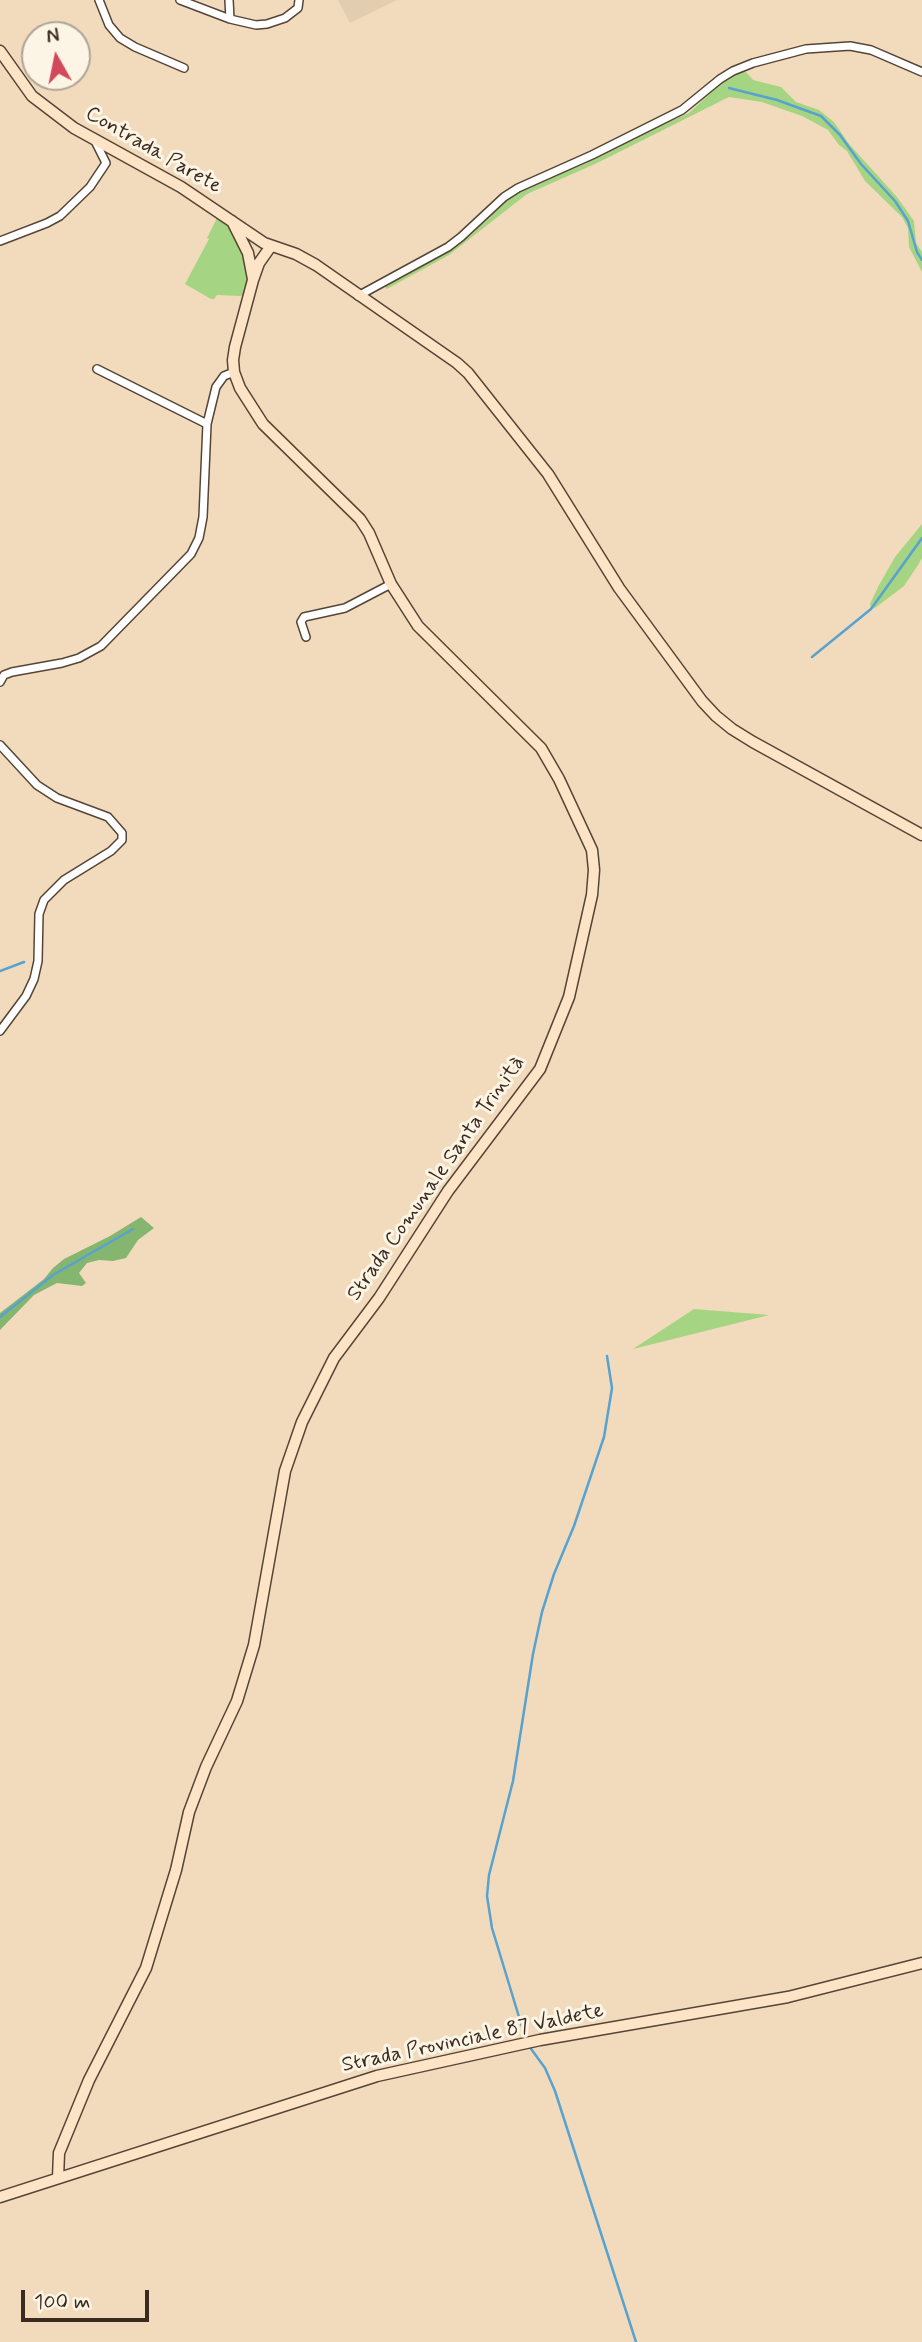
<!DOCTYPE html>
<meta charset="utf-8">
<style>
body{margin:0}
#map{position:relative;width:922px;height:2342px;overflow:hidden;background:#f2dbbc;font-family:Mynerve,sans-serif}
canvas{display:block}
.north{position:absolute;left:21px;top:21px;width:70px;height:70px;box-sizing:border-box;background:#fcf5e5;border:2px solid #afa495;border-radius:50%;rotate:351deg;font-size:19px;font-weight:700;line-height:28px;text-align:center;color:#3b2a1e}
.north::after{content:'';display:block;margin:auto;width:24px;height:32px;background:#d1495b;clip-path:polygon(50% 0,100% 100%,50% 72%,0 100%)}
.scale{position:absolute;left:21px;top:2290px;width:128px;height:32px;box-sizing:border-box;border:4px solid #3b2a1e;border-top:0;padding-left:9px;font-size:21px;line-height:24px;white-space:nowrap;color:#3b2a1e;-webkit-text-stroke:5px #fcf5e5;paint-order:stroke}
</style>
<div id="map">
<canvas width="922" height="2342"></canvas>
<div class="north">N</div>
<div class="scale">100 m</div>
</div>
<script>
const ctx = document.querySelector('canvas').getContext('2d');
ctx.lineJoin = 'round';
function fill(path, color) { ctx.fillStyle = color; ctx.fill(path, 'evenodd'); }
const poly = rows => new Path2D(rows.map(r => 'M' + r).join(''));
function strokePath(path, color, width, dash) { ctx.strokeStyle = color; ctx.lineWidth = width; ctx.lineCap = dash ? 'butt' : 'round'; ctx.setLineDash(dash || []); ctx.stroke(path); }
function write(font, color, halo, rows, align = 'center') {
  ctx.font = font + ' Mynerve,sans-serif'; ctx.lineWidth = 6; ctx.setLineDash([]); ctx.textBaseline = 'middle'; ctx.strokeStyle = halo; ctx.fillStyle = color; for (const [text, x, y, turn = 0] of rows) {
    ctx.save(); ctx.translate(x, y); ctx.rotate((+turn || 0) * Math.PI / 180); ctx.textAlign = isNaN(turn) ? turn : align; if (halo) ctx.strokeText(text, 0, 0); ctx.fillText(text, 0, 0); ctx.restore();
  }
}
fill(poly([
 [338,0,397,0,350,23]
]), '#e2cdb1');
fill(poly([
 [744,70,753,80,781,87,796,102,819,110,834,122,849,144,897,197,914,221,916,243,922,252,922,272,909,247,908,228,902,217,865,181,847,151,839,145,828,130,802,116,762,102,729,97,595,164,527,194,449,255,387,289,384,286,422,266,469,237,510,198,531,185,580,166,631,139,689,113,722,82],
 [218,216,226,221,233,231,244,254,247,278,244,294,241,296,217,295,214,299,211,299,185,284,209,239,207,238],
 [922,524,922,558,918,565,904,586,875,608,871,609,870,604,879,585,895,557],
 [694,1309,769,1315,633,1349]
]), '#a5d482');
fill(poly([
 [141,1217,154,1228,138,1240,126,1258,113,1261,99,1260,87,1263,79,1273,86,1283,82,1286,57,1283,34,1295,0,1330,0,1313,44,1279,53,1268,64,1259,110,1236]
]), '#84b670');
strokePath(poly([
 [729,88,777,100,821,116,840,135,861,164,895,201,908,221,917,252,922,260],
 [812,657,871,609,922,538],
 [0,971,24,962],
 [0,1317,53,1275,133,1229],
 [526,2040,492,1928,487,1896,489,1875,513,1781,533,1654,542,1612,554,1574,574,1526,604,1437,612,1388,607,1356],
 [529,2046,545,2068,555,2091,636,2342]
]), '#58a2d0', 2.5);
const street = poly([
 [99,0,109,25,120,38,135,47,184,68],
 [180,0,230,19,256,25,267,24,285,18,298,8,299,0],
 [229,0,230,19],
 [0,241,47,223,60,216,90,187,106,163,95,141],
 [358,296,448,247,461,237,504,197,518,188,592,155,682,110,720,79,733,71,753,63,806,49,850,46,871,50,922,72],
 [97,369,207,424],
 [306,637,301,622,304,617,345,608,391,584],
 [0,682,4,675,12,672,62,663,79,658,101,646,191,554,199,538,203,517,207,424,216,387,224,376,234,372],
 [0,745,37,785,57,798,108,817,122,833,122,840,111,851,64,880,44,900,39,914,38,961,34,979,26,996,0,1031]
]);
const secondary = poly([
 [0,51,32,96,74,128,181,187,264,243,296,254,316,265,457,363,468,373,548,474,619,588,702,701,716,716,732,729,753,742,922,835],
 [232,221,248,253,253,279],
 [58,2178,59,2153,89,2080,146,1968,176,1870,189,1812,206,1767,237,1701,254,1645,285,1471,302,1422,334,1358,379,1298,448,1191,540,1069,569,997,592,895,594,870,592,850,559,779,541,748,418,626,391,584,369,533,360,519,263,424,240,388,234,372,233,360,235,347,253,280,259,263,271,246],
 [0,2197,377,2076,540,2040,788,1997,922,1963]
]);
strokePath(street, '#564536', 10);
strokePath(secondary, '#564536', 13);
strokePath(street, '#fff', 7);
strokePath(secondary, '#fee4c6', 10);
write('21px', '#3b2a1e', '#fcf5e5', [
 ["Contrada Parete",153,151,30],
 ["Strada Comunale Santa Trinità",437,1179,-55],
 ["Strada Provinciale 87 Valdete",473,2039,-12]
]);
</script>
